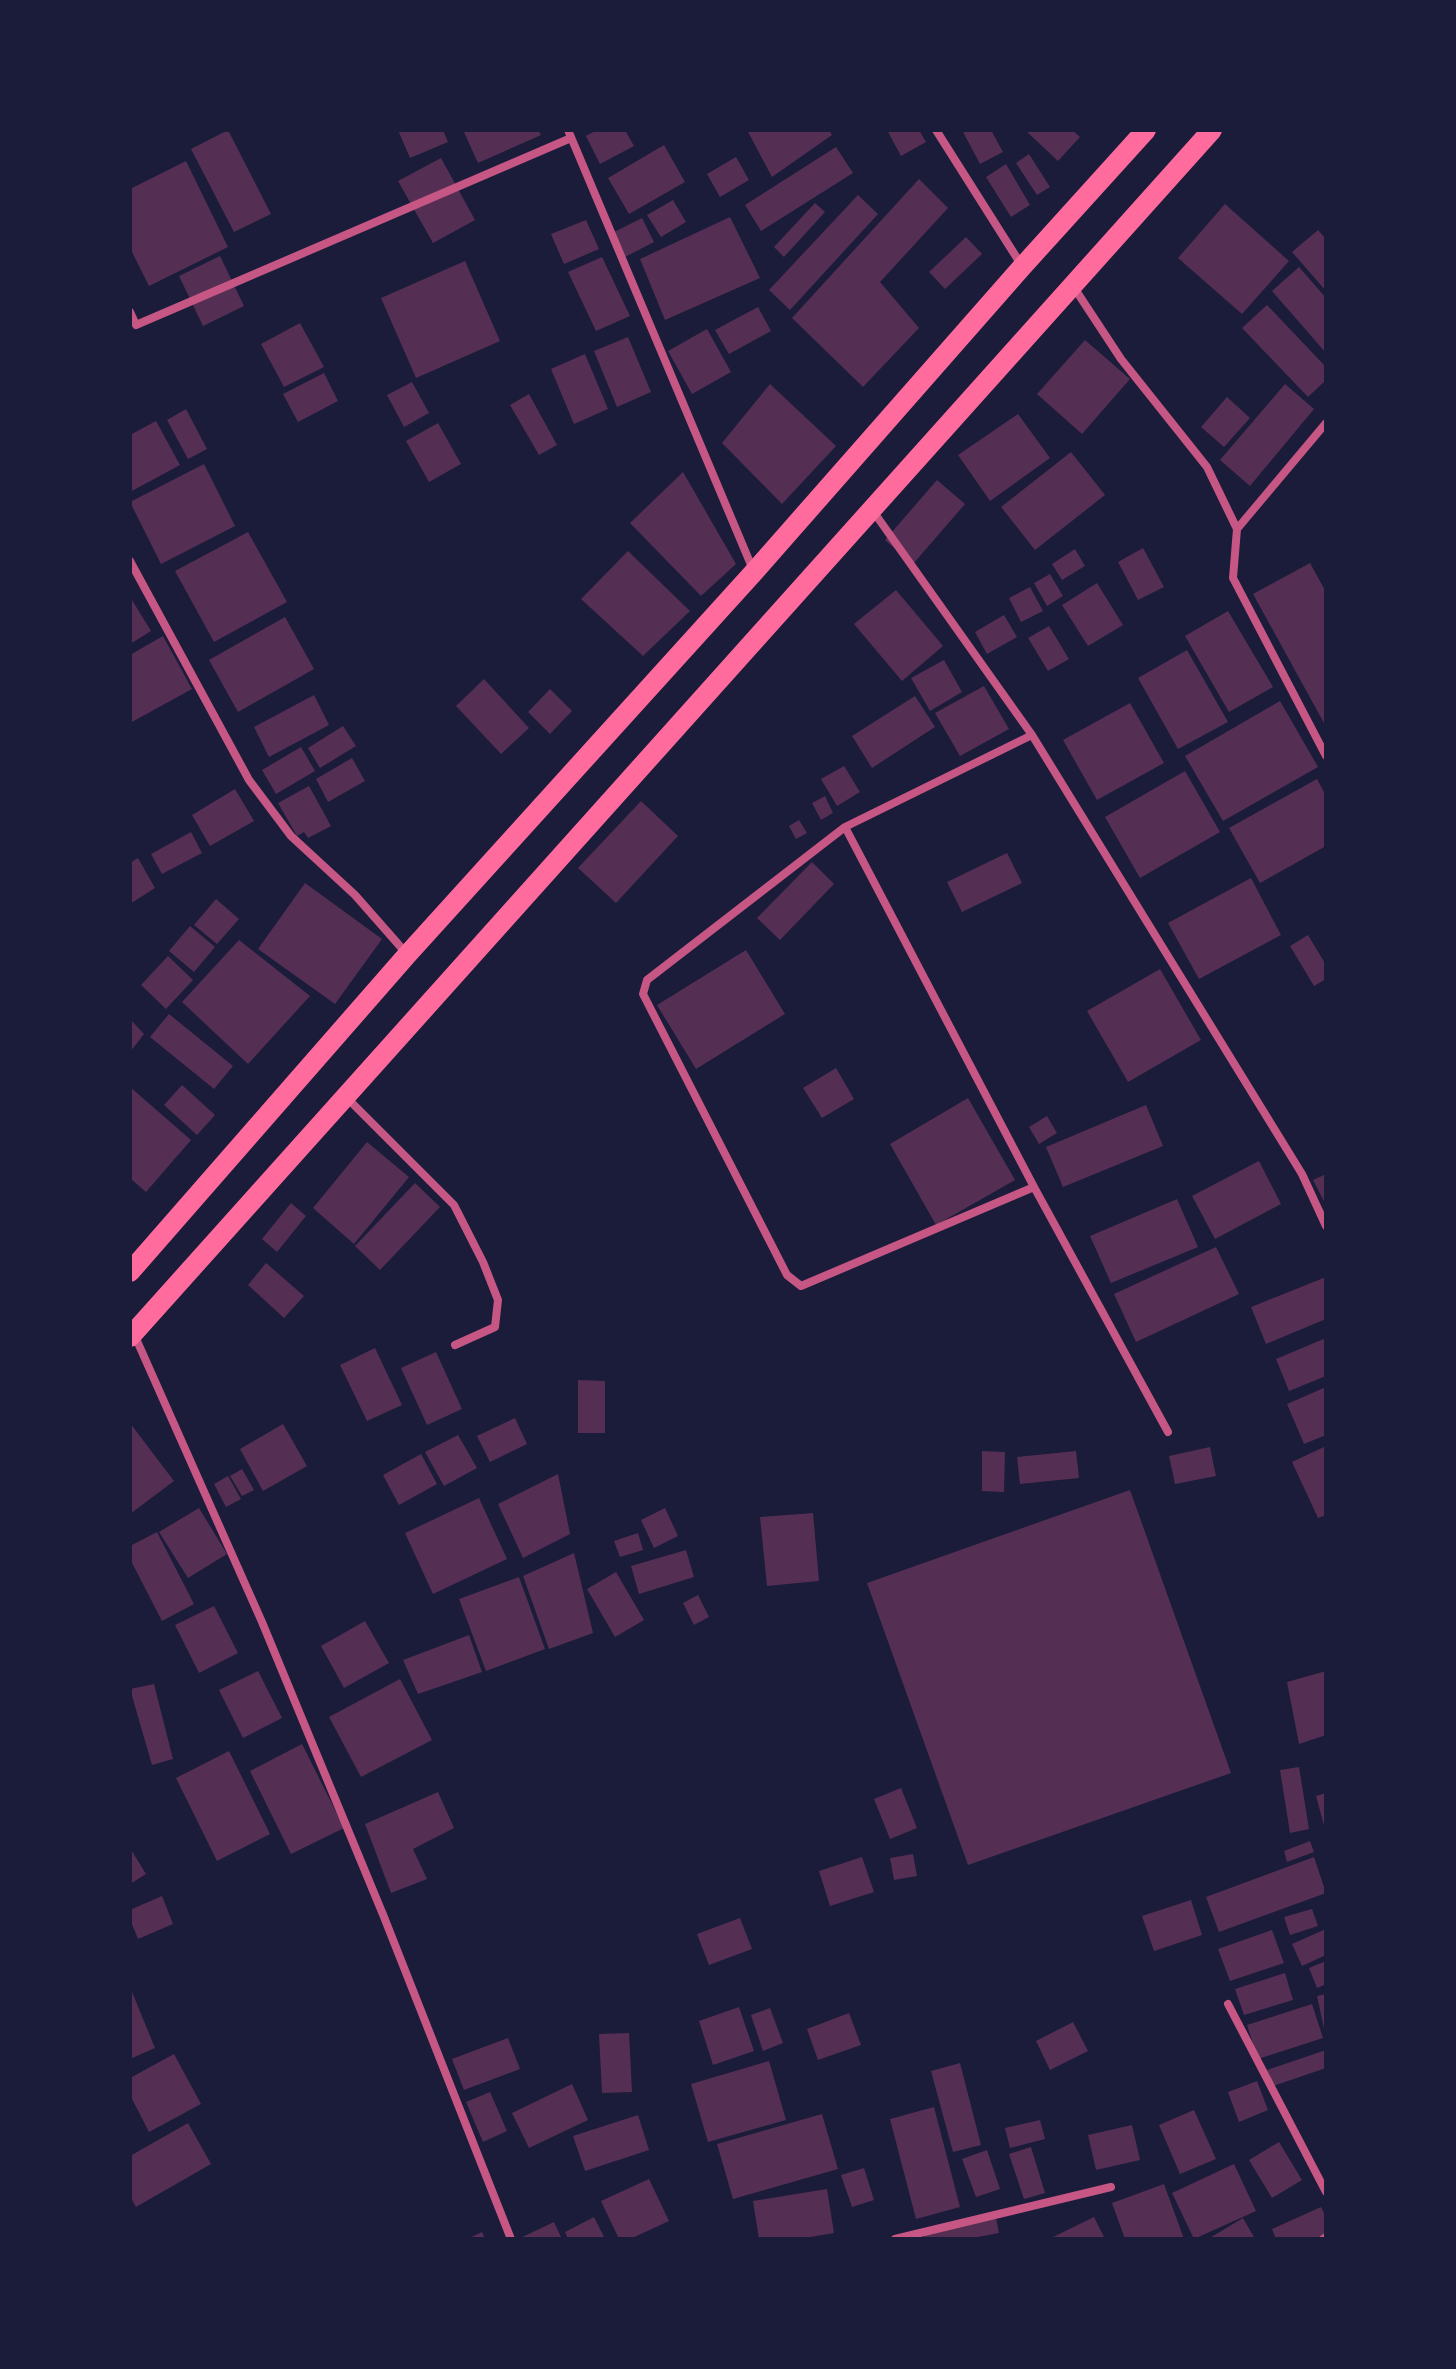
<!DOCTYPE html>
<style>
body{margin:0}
#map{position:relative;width:1456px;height:2369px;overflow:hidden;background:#1b1b3a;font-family:"Playfair Display",serif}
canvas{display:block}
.frame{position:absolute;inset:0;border:132px solid #1b1b3a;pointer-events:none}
</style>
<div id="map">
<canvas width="1456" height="2369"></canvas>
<div class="frame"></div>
</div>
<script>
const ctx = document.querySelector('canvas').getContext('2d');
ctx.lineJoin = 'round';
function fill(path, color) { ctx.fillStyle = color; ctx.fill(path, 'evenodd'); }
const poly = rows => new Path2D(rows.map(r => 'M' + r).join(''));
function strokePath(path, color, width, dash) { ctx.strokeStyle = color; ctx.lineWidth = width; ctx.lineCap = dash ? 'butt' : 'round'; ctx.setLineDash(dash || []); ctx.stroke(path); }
fill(poly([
 [228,130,271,214,234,232,191,149],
 [398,130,443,130,448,142,410,158],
 [463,130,538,130,541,135,478,163],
 [597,130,625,130,634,146,600,164,586,136],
 [747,130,829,130,832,135,772,177],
 [887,130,919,130,926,142,901,156],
 [962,130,991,130,1003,152,980,164],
 [1025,130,1072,130,1080,137,1058,161],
 [664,145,685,182,629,214,608,178],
 [836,147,853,173,761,231,745,205],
 [1029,154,1050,187,1037,195,1016,163],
 [736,157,749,180,720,197,707,174],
 [441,158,475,220,433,243,398,181],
 [186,161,228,247,149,286,130,248,130,189],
 [1006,164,1030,205,1011,217,986,177],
 [919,179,948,208,880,282,919,328,863,387,792,318],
 [858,195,878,214,790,310,769,290],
 [673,200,686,222,661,237,647,215],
 [815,203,825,212,784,257,774,247],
 [1225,204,1289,261,1242,314,1178,258],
 [730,217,760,278,665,320,640,259],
 [642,218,654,242,625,257,612,233],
 [586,220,599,249,564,264,551,234],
 [1318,230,1326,239,1326,291,1292,252],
 [966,237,982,254,945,289,929,272],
 [220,256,244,306,203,326,179,276],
 [602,257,630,316,596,331,568,272],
 [465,261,500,341,416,378,381,298],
 [1299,267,1326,298,1326,353,1272,291],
 [1267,305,1326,367,1326,380,1308,397,1242,328],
 [758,307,771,331,729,354,715,330],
 [300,323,324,367,284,387,261,344],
 [707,329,731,372,692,394,668,351],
 [628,337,651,392,617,407,594,351],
 [1085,340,1130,379,1082,434,1037,394],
 [585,354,608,409,574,424,551,369],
 [324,373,338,401,298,422,283,394],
 [412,382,429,413,404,427,387,395],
 [770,384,836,446,782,504,722,443],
 [1285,384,1314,409,1250,486,1220,460],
 [529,394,557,445,539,455,510,405],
 [1227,397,1250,418,1224,447,1201,427],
 [186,409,207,449,188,459,167,420],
 [1018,414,1050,458,990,501,958,455],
 [156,421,180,465,130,492,130,435],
 [438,423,461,464,429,482,406,441],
 [1071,452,1105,495,1035,550,1001,507],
 [204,464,235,526,161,564,130,502],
 [683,472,736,564,701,596,630,523],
 [937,480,965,504,913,564,885,540],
 [248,532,287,602,214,642,175,571],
 [1143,548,1164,587,1138,600,1118,562],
 [1075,549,1085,566,1062,580,1052,564],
 [628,551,690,611,643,656,581,599],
 [1310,563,1326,592,1326,722,1324,723,1253,594],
 [1050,574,1063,596,1047,606,1034,583],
 [1097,583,1123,625,1088,646,1062,605],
 [1030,587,1043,611,1021,622,1009,598],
 [896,590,943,646,902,681,854,624],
 [132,600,151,631,130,644,130,601],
 [1228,611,1273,687,1229,712,1185,636],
 [1004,615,1017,637,987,654,975,632],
 [285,617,314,669,238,712,209,660],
 [1049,626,1069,659,1048,671,1028,638],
 [163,636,192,689,130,723,130,655],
 [1187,650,1228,722,1178,749,1138,678],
 [944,660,962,692,930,711,911,678],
 [484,679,529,728,501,754,456,706],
 [984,686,1009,729,960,756,935,713],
 [550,689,572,711,550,734,528,712],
 [314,695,329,725,269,757,254,727],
 [915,696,935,727,872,768,852,736],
 [1280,701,1318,767,1223,821,1185,756],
 [1130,703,1164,763,1097,800,1063,740],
 [343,726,356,746,320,768,308,748],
 [301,747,315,771,276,794,262,770],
 [352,758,365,781,328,802,316,779],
 [844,766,860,792,837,806,821,779],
 [1185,771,1220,832,1140,878,1105,817],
 [1317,779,1326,796,1326,846,1260,883,1229,828],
 [309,786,331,826,308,838,304,832,297,836,278,803],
 [235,789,254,821,210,846,192,815],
 [825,796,833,813,821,820,812,803],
 [641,801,678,836,616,903,578,868],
 [799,820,807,833,796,839,789,826],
 [191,832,202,853,162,874,151,854],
 [1007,853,1022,883,962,912,947,882],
 [138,858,155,888,130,904,130,863],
 [812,862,834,884,780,940,757,918],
 [1251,878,1281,935,1199,979,1168,923],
 [305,883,382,939,335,1004,258,949],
 [216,899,239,919,217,944,194,925],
 [190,926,215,947,194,972,169,951],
 [1308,935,1326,965,1326,979,1314,986,1290,946],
 [239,940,310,996,248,1064,182,1002],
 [746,950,785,1014,696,1069,657,1005],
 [168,956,193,980,166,1009,141,985],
 [1160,969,1201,1040,1128,1082,1087,1011],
 [169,1014,233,1066,214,1089,150,1037],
 [130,1019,144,1034,130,1052],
 [836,1068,854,1099,822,1118,803,1088],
 [182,1085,215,1115,197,1135,164,1105],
 [130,1087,191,1140,146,1192,130,1178],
 [968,1098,1015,1180,936,1225,890,1144],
 [1146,1105,1163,1146,1063,1187,1046,1147],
 [1047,1116,1057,1133,1039,1144,1029,1127],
 [367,1142,409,1177,354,1244,313,1208],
 [1259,1161,1281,1204,1215,1239,1192,1196],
 [1326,1174,1326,1205,1313,1180],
 [415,1183,440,1207,380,1270,355,1246],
 [1177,1199,1198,1247,1111,1283,1090,1236],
 [291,1203,306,1216,277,1252,262,1239],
 [1216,1247,1239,1294,1136,1342,1114,1294],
 [266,1263,304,1296,284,1318,248,1285],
 [1326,1277,1326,1319,1266,1344,1251,1307],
 [1326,1338,1326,1376,1289,1391,1276,1359],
 [375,1348,402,1405,367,1421,340,1365],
 [436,1352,462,1409,427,1425,401,1368],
 [578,1380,605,1381,605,1433,578,1433],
 [1326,1387,1326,1435,1304,1444,1287,1404],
 [515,1418,527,1444,490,1462,477,1436],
 [130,1423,174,1481,130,1514],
 [283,1424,307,1466,263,1491,240,1449],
 [458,1435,477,1468,444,1486,425,1452],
 [1326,1446,1326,1515,1318,1518,1292,1462],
 [1210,1447,1216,1476,1175,1484,1169,1456],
 [982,1451,1005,1452,1004,1492,982,1491],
 [1076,1451,1079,1478,1020,1484,1017,1457],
 [421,1454,437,1484,399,1505,383,1475],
 [242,1469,254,1490,242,1496,230,1476],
 [558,1474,570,1534,523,1558,498,1504],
 [228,1476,241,1499,226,1507,214,1484],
 [1130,1490,1231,1773,968,1865,867,1583],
 [479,1498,507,1559,433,1594,405,1533],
 [199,1508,227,1554,188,1578,159,1532],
 [665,1508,678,1536,654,1548,641,1520],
 [813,1513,819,1581,767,1586,760,1517],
 [157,1532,194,1604,162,1621,130,1559,130,1546],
 [638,1533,643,1550,620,1557,614,1541],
 [686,1550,694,1577,639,1594,631,1566],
 [574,1553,593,1633,549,1649,523,1576],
 [616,1572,644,1620,615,1637,587,1589],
 [519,1577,545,1649,486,1671,459,1599],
 [698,1595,709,1617,694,1625,683,1603],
 [214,1606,238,1653,199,1673,175,1625],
 [365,1621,389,1663,344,1688,321,1646],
 [469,1635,482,1672,418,1694,403,1660],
 [258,1671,282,1718,243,1738,219,1690],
 [1326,1671,1326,1735,1299,1744,1287,1682],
 [400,1679,432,1740,361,1777,329,1717],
 [154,1684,173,1759,152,1765,130,1689],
 [302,1744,344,1828,291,1854,250,1771],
 [229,1751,270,1834,217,1861,176,1778],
 [1299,1767,1309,1829,1290,1833,1280,1770],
 [901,1788,917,1828,890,1839,874,1799],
 [438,1792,454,1828,413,1849,427,1879,391,1893,365,1824],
 [1326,1793,1326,1829,1325,1829,1316,1796],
 [1310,1841,1314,1852,1287,1862,1284,1851],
 [130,1848,146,1874,130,1884],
 [913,1854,917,1876,894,1880,890,1858],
 [862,1857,874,1892,830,1906,819,1871],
 [1314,1857,1326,1893,1219,1932,1206,1897],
 [162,1896,173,1924,138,1939,130,1919,130,1910],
 [1191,1900,1202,1935,1154,1951,1142,1916],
 [1312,1909,1318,1926,1290,1935,1284,1917],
 [740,1918,752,1949,709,1965,697,1934],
 [1326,1929,1326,1955,1302,1966,1292,1944],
 [1272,1930,1284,1963,1230,1981,1218,1949],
 [1326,1961,1326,1984,1317,1988,1309,1968],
 [1285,1973,1293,2000,1244,2015,1235,1989],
 [130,1987,155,2048,130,2059],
 [1326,1994,1326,2033,1325,2033,1317,1996],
 [1312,2004,1323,2038,1258,2059,1247,2025],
 [739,2007,754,2051,713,2065,699,2021],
 [770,2008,783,2043,763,2051,751,2015],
 [849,2013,861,2045,818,2060,807,2029],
 [1073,2022,1088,2051,1050,2070,1036,2041],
 [629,2033,632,2092,602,2093,599,2034],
 [508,2038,520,2069,464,2090,452,2059],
 [1326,2050,1326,2068,1273,2086,1267,2070],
 [174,2054,201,2104,149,2132,130,2095,130,2078],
 [769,2061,786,2120,708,2142,691,2084],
 [960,2063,981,2145,953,2152,931,2071],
 [1257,2081,1268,2110,1239,2122,1228,2092],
 [572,2084,588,2120,529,2148,512,2113],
 [490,2092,507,2131,483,2142,466,2102],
 [934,2107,960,2207,916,2219,890,2119],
 [1194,2110,1216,2159,1180,2174,1159,2125],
 [822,2114,838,2169,733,2199,717,2144],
 [638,2115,649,2150,585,2171,573,2136],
 [1040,2120,1045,2139,1010,2148,1005,2128],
 [188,2123,211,2164,136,2207,130,2196,130,2156],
 [1132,2125,1140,2160,1096,2170,1088,2135],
 [1279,2142,1302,2180,1272,2198,1249,2160],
 [1031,2147,1045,2193,1024,2199,1009,2154],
 [987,2150,1000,2189,976,2197,962,2159],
 [1234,2164,1256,2211,1194,2239,1172,2193],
 [864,2168,874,2200,852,2207,841,2175],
 [649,2179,669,2221,630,2239,619,2239,601,2201],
 [1164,2184,1184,2239,1125,2239,1112,2203],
 [827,2189,834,2233,799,2239,759,2239,753,2201],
 [1321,2207,1326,2217,1326,2235,1316,2239,1276,2239,1272,2229],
 [594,2217,605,2239,568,2239,565,2232],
 [1094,2217,1105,2239,1049,2239],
 [996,2218,999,2233,967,2239,925,2239,924,2232],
 [1243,2218,1255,2239,1208,2239],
 [554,2222,562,2239,518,2239],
 [482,2232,485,2239,467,2239]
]), '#542f53');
strokePath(poly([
 [568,130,754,572],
 [936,130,1022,266],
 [1073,286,1121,359,1207,467,1237,529,1233,578,1326,756],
 [130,312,136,325,571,138],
 [873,511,1032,735,1302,1174,1326,1226],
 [1237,529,1326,423],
 [130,561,249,780,291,836,355,895,406,953],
 [1032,735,845,827,647,980,643,994,787,1275,801,1286,1034,1187],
 [845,827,1034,1187,1168,1432],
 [347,1098,454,1205,483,1262,498,1300,495,1327,455,1345],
 [134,1334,262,1622,384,1917,511,2239],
 [1228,2004,1326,2192],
 [895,2239,1111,2187],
 [1323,2239,1326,2237]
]), '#c65784', 8);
strokePath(poly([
 [130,1272,407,955,754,572,1022,267,1146,130],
 [130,1337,1212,130]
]), '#ff6b9d', 20);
</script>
